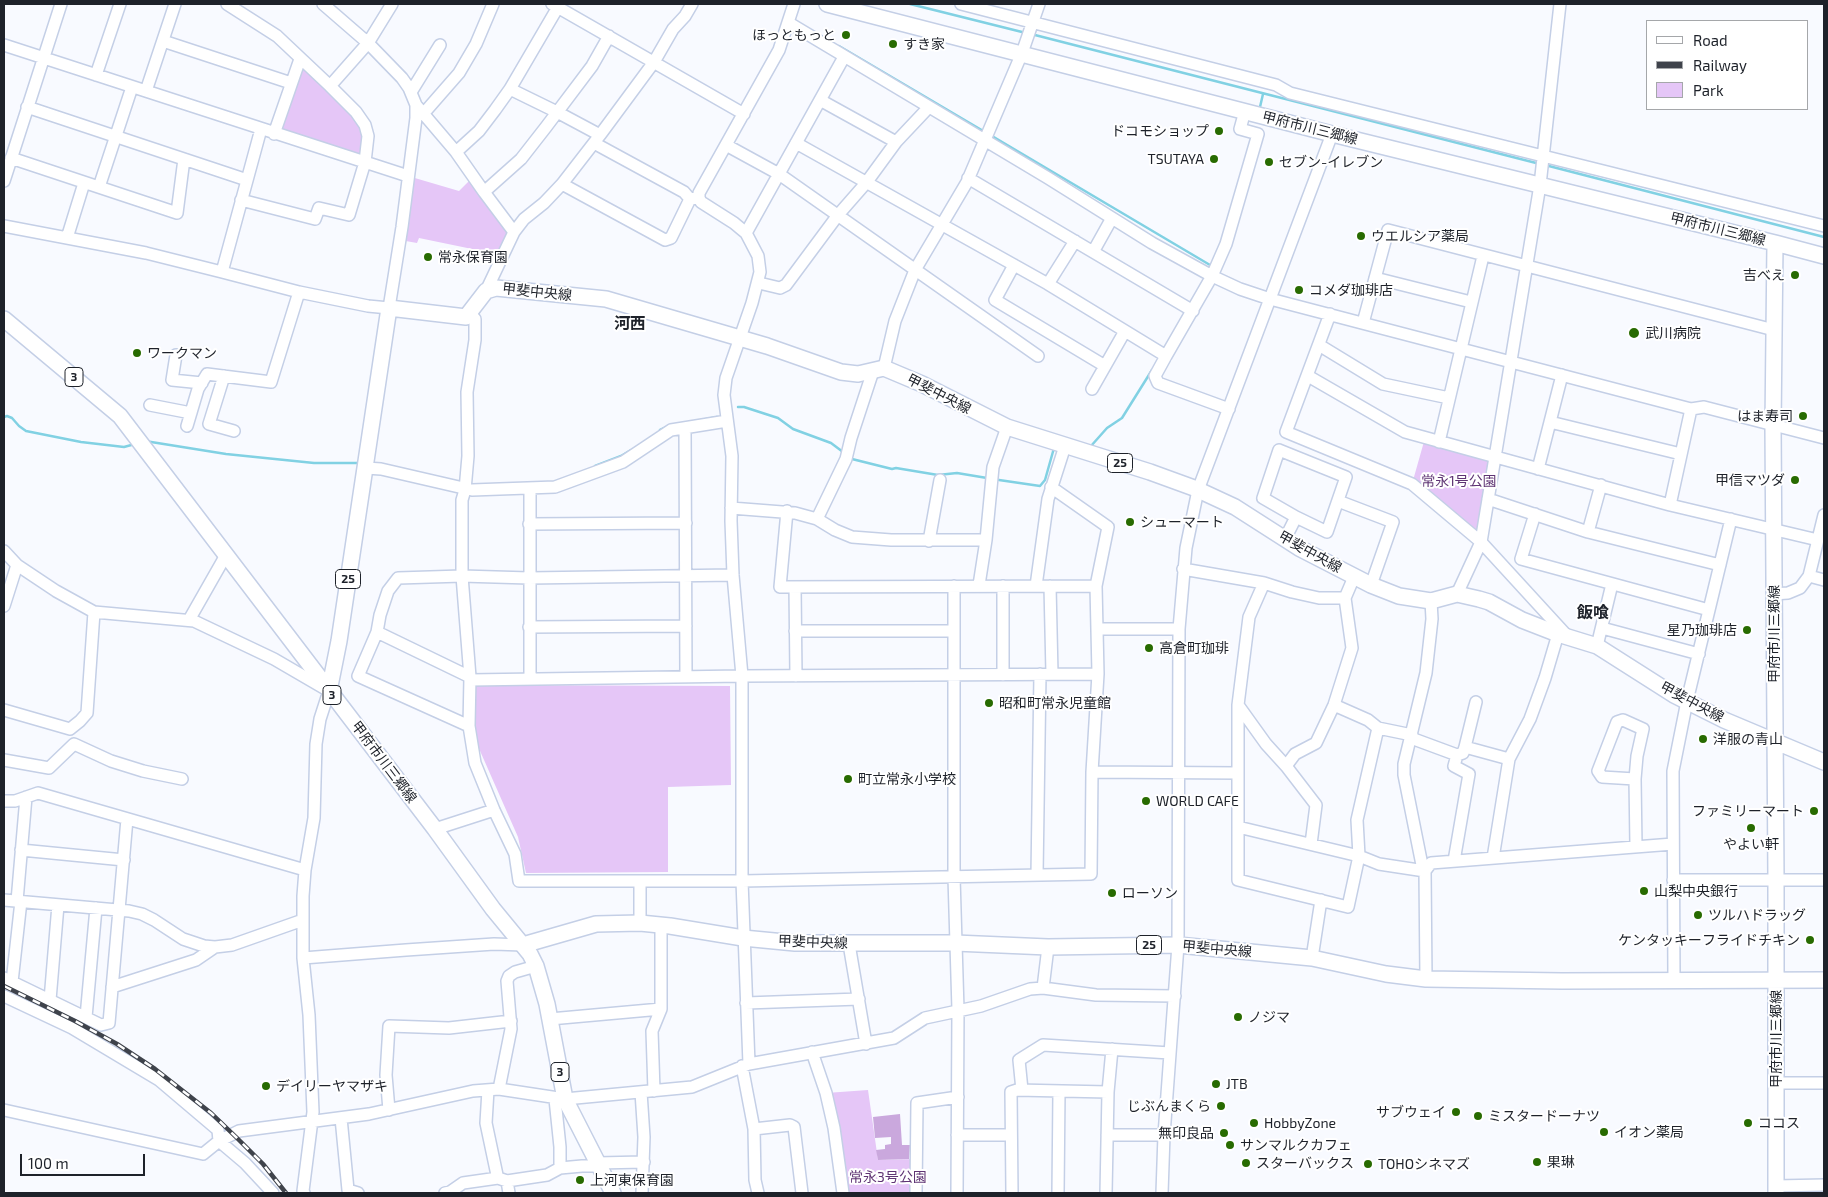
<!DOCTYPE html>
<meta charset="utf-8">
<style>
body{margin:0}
#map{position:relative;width:1828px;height:1197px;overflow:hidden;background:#f8faff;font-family:"Exo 2",sans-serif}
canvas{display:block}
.frame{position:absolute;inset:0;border:5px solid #1e222a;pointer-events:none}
.legend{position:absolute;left:1646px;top:20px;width:162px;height:90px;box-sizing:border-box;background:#fff;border:1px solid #a5a7aa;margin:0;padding:6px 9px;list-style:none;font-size:15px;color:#1e222a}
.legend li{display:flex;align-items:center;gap:10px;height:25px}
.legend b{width:25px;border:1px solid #a5a7aa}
.scale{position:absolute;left:20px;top:1154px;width:125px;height:22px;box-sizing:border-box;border:2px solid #1e222a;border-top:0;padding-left:6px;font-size:15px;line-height:18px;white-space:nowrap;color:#1e222a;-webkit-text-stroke:4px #fff;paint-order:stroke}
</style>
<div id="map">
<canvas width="1828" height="1197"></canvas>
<div class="frame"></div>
<ul class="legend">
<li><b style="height:6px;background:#fff"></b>Road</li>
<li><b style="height:6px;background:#3f434b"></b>Railway</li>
<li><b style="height:14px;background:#e5c6f7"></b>Park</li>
</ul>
<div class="scale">100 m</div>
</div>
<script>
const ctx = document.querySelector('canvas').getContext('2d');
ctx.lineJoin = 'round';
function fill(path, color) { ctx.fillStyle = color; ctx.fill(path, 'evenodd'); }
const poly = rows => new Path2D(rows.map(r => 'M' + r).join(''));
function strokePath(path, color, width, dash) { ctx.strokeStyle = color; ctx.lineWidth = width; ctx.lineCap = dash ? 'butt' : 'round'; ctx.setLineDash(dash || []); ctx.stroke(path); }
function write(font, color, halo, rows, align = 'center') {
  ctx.font = font + ' "Exo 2","Noto Sans JP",sans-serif'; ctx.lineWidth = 4; ctx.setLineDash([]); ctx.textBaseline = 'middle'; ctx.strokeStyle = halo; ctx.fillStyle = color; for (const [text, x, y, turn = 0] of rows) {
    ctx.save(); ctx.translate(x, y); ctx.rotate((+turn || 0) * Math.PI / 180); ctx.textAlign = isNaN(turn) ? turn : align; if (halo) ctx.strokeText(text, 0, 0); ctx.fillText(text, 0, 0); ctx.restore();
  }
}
fill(poly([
 [300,59,365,125,365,162,274,134],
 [408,176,459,191,473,177,514,232,501,260,477,250,419,238,417,243,400,240],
 [1425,438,1495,458,1481,542,1412,484],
 [474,685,730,686,731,785,668,787,668,872,526,873,518,837,473,735],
 [868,1090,878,1160,916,1159,916,1193,843,1193,826,1093]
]), '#e5c6f7');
fill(poly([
 [900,1114,902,1145,910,1145,909,1159,878,1160,876,1150,885,1149,885,1145,891,1144,891,1137,875,1138,873,1117]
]), '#caa8dd');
strokePath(poly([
 [910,4,1026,33],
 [1031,34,1540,164],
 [839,46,985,132],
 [1260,107,1263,94],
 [992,136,1210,265],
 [1545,165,1824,237],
 [738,407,744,407,778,418,793,429,831,443,843,452],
 [4,417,7,416,12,418,19,426,26,431,81,442,124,447,135,444],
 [701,420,717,417],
 [660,430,671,425],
 [145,441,226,454,314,463,360,463],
 [1091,446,1107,428,1122,418,1152,370],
 [852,459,892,469,896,468,938,475,957,473,987,478],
 [595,466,621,456,631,450],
 [999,480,1040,486,1045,480,1054,448,1055,448]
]), '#81d1e3', 2.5);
const minor = poly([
 [227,4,277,36,330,86,356,112,365,125,368,136,365,162,349,215,319,208,315,219,241,200],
 [552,4,744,114],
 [961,4,1276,85,1290,93,1824,226],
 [789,23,1048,178,1152,243,1212,276,1240,289,1270,299,1691,409,1704,407,1824,438],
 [163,41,291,83],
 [4,45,408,176],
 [96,75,120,4],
 [330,86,368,43,392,4],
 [510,89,557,112,600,135],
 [146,91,175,4],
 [411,92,440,45],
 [820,100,896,142],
 [416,105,456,152,484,192,514,232],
 [27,107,247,180],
 [424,113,459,73,476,44,493,4],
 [274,134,300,59],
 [594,143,684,192,690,199,697,198],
 [796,143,1048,284,1166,356,1212,276,1226,244,1258,134,1240,129,1245,111],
 [726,145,779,174,1038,356],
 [456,152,479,131,495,110,510,89,558,7],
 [11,158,177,213,184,159],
 [968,178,1193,311],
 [4,181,61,4],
 [562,184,665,240,671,238,690,199],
 [99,187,132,87],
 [484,192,521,159,546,127,592,66,609,36],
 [4,226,146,253,222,272,261,129],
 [746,233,844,57],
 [67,238,84,183],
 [1093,252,1112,218],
 [1014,265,995,300,1105,366],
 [222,272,299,292,368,306,389,308,402,227,416,118,416,105,409,88,402,78,368,43,323,4],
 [1375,278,1471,302],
 [759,283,780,288,786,285,838,215,866,183,896,142,929,107],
 [1048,284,1075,241],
 [486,291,514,232,524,219,544,203,562,184,600,135,654,62,673,29,685,16,692,4],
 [469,313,475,319,475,340,467,392,468,456,465,490,462,500,462,576,470,677,469,726,475,763,494,810,515,854,519,881,742,881,1091,874,1092,772,1098,674,1096,586,1108,527,1051,487],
 [1330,314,1286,432,1412,484,1481,542,1569,638],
 [1363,323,1388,230,1774,330],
 [1319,345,1383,384,1449,398],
 [176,355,172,380,202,383],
 [1166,356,1155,376,1158,383,1229,409],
 [884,368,895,321,915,270,967,182,1022,53,1039,4],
 [224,376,209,424,234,431],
 [1308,376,1405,432,1670,505,1818,540],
 [1092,389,1125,331],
 [150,405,191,413],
 [1550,422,1681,454],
 [187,426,198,389,207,374,271,382,299,292],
 [685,428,686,677],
 [1439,442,1483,256],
 [366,468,381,469,472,490,555,487,623,462,671,430,727,421],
 [1538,469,1562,375],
 [530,488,530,679],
 [1488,499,1588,532,1720,565],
 [1338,501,1393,522,1371,585],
 [1670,505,1691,409],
 [731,508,795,513,817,519,835,530,852,537,891,540,986,540],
 [787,511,780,587,1096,586],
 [1535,514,1521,559,1709,610],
 [817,519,846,459,851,438,873,371],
 [529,524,686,523],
 [1588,532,1601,485],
 [1285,539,1296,517,1263,498,1279,450,1346,477,1327,532,1296,517],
 [929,541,940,480],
 [4,551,17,565,56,591,94,612,194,621,274,659,329,691,320,719,316,744,314,818,305,870,303,896,303,958,309,1015,313,1112,303,1191,304,1193],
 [1183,569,1264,583,1249,617,1238,705,1238,880,1348,907,1359,856,1357,820,1378,728],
 [1809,576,1824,580],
 [1264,583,1292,592,1319,598,1345,598],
 [979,585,986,540,993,467,1007,427],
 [954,586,954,877,958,1010,957,1193],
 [1003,586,1003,675],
 [1036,586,1048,499,1065,446],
 [1050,586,1052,674],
 [795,587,796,676],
 [1457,594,1481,542,1540,185,1560,4],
 [1773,594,1788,593,1800,588,1809,576,1824,515],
 [4,606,17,565],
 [189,620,226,555],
 [529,627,686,626],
 [1602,628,1699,654],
 [1097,629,1179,629],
 [795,631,953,631],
 [377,632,470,677],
 [1597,646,1612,584],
 [470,680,742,676,1098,674],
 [1238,705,1266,744,1286,766,1316,805,1311,844],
 [1334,705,1368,720,1378,728,1412,735],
 [4,710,70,729,80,721,87,713,94,612],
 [469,726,358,676,377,632,380,615,388,591,398,578,462,576,529,578,733,575],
 [1411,738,1457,755,1454,766,1469,774,1454,861],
 [1465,747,1476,702],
 [1457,755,1463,753,1465,747,1509,759],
 [4,760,49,768,74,744,111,761,143,771,182,779],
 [1286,766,1295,754,1316,743,1334,705,1352,648,1345,598,1354,577],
 [1092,772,1238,773],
 [1635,779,1602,777,1598,771,1617,722,1623,720,1643,729,1637,756,1635,779,1636,846],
 [4,801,15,801,38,793,305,870],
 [1238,827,1359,856,1379,864,1425,871],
 [435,829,494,810],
 [21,850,124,860],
 [1493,858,1509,759,1530,719,1545,678,1558,634],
 [1425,871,1422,865,1404,775,1404,764,1426,673,1432,619,1431,601],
 [1037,875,1040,674],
 [1673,880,1824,880],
 [640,881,640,923],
 [4,900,129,911,142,914,154,920,183,939,204,946,215,947,232,945,303,920],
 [17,901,26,797],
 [849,944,866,1044],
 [303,958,406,950,494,944,523,945],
 [1312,958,1321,900],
 [4,978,101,1025,109,1023,127,819],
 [1426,979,1425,871,1431,863,1673,844],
 [1674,981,1673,771,1687,701,1731,519],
 [12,982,21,901],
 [112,987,196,960,215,947],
 [1043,988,1048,947],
 [4,996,72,1028,159,1080,218,1130,219,1141,245,1163,273,1193],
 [50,1000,58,905],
 [746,1003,859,999],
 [86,1017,96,908],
 [550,1019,661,1009],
 [812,1052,826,1093,834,1128,843,1193],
 [749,1064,742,881,742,676,733,575,731,521,732,456,724,395,726,378,752,303,760,272,758,256,746,233,734,223,701,202,699,198,699,193,779,50,794,4],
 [742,1066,754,1129,755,1180,758,1193],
 [1776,1083,1824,1083],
 [499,1089,511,1029,507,981,509,976,515,972,536,966],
 [488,1090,486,1123,497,1175,498,1178,507,1181,547,1175,560,1168,560,1147,555,1099],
 [1022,1090,1019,1060,1043,1045,1170,1053],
 [654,1091,652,1031,661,1009,661,925],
 [641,1092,644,1137,642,1193],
 [4,1110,203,1154,219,1141,239,1131,369,1114,473,1091,499,1089,565,1099,692,1087,749,1064,894,1038,925,1018,981,1006,1030,989,1043,988,1096,995,1175,996],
 [389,1110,386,1075,389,1026,449,1028,511,1021],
 [341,1118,348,1190,358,1193],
 [754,1129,790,1125,794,1127,802,1193],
 [957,1135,1011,1135],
 [1107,1135,1164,1135],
 [597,1163,644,1162],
 [560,1168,582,1166,599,1166],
 [507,1181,509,1193],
 [1776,1186,1824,1185],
 [445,1193,450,1192,463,1183,498,1178],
 [916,1193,917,1103,958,1097],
 [1012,1193,1011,1092,1017,1090,1108,1092],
 [1058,1193,1059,1092],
 [1106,1193,1108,1092,1112,1049],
 [1162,1193,1164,1135,1178,945,1179,629,1186,548,1198,490,1332,134]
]);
const major = poly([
 [827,4,1332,134,1775,243,1773,426,1776,880,1776,1193],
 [1775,243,1824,256],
 [4,319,120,416,435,829,493,909,530,954,536,966,547,1004,565,1099,613,1193],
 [329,691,339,641,389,308,466,317,486,291,496,288,606,299,767,346,841,372,858,374,884,368,922,384,1007,427,1150,472,1194,488,1235,507,1299,548,1371,585,1399,596,1431,601,1457,594,1479,599,1489,602,1522,620,1558,634,1597,646,1674,695,1724,720,1824,762],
 [523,945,596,924,640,923,670,926,743,938,795,943,955,943,1048,947,1178,945,1312,958,1386,974,1426,979,1562,981,1824,980]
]);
strokePath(minor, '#c4cfe6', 14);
strokePath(major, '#c4cfe6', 18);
strokePath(minor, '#fff', 11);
strokePath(major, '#fff', 15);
const rail = poly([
 [4,986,75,1021,117,1044,155,1069,211,1113,237,1138,263,1164,286,1193]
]);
strokePath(rail, '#3f434b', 4.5);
strokePath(rail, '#fff', 2.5, [8]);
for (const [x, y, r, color] of [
 [846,35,5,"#286b01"],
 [893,44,5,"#286b01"],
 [1219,131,5,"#286b01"],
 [1214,159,5,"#286b01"],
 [1269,162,5,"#286b01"],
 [1361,236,5,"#286b01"],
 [428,257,5,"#286b01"],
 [1795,275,5,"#286b01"],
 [1299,290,5,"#286b01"],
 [1634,333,6,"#286b01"],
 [137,353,5,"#286b01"],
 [1803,416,5,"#286b01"],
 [1795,480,5,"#286b01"],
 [1130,522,5,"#286b01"],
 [1747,630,5,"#286b01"],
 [1149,648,5,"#286b01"],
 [989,703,5,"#286b01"],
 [1703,739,5,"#286b01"],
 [848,779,5,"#286b01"],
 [1146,801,5,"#286b01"],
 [1814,811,5,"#286b01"],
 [1751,828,5,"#286b01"],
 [1644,891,5,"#286b01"],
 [1112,893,5,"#286b01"],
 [1698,915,5,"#286b01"],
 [1810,940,5,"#286b01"],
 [1238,1017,5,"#286b01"],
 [1216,1084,5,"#286b01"],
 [266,1086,5,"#286b01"],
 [1221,1106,5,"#286b01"],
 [1456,1112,5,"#286b01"],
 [1478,1116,5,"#286b01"],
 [1254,1123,5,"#286b01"],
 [1748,1123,5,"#286b01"],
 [1604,1132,5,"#286b01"],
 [1224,1133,5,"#286b01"],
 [1230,1145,5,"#286b01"],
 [1537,1162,5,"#286b01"],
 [1246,1163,5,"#286b01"],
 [1368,1164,5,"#286b01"],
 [580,1180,5,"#286b01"]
]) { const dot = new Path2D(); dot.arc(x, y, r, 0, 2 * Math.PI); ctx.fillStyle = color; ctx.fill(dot); strokePath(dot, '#fff', 2); }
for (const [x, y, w] of [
 [74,377,18],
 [1120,463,25],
 [348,579,25],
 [332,695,18],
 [1149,945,25],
 [560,1072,18]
]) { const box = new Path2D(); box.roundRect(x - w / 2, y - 9.5, w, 19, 4); ctx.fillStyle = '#fff'; ctx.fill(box); strokePath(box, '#1e222a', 1); }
write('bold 12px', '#1e222a', null, [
 ["3",74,377],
 ["25",1120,463],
 ["25",348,579],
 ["3",332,695],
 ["25",1149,945],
 ["3",560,1072]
]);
write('14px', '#1e222a', '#fff', [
 ["ほっともっと",836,35,"right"],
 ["すき家",903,44],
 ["ドコモショップ",1209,131,"right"],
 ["TSUTAYA",1204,159,"right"],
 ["セブン-イレブン",1279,162],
 ["ウエルシア薬局",1371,236],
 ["常永保育園",438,257],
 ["吉べえ",1785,275,"right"],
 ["コメダ珈琲店",1309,290],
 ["武川病院",1645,333],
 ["ワークマン",147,353],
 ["はま寿司",1793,416,"right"],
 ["甲信マツダ",1785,480,"right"],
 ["シューマート",1140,522],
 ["星乃珈琲店",1737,630,"right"],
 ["高倉町珈琲",1159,648],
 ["昭和町常永児童館",999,703],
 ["洋服の青山",1713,739],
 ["町立常永小学校",858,779],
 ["WORLD CAFE",1156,801],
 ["ファミリーマート",1804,811,"right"],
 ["やよい軒",1751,844,"center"],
 ["山梨中央銀行",1654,891],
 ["ローソン",1122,893],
 ["ツルハドラッグ",1708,915],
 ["ケンタッキーフライドチキン",1800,940,"right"],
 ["ノジマ",1248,1017],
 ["JTB",1226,1084],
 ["デイリーヤマザキ",276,1086],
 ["じぶんまくら",1211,1106,"right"],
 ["サブウェイ",1446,1112,"right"],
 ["ミスタードーナツ",1488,1116],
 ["HobbyZone",1264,1123],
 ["ココス",1758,1123],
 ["イオン薬局",1614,1132],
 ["無印良品",1214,1133,"right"],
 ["サンマルクカフェ",1240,1145],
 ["果琳",1547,1162],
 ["スターバックス",1256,1163],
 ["TOHOシネマズ",1378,1164],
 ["上河東保育園",590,1180]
], 'left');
write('14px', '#1e222a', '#fff', [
 ["甲府市川三郷線",1310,128,14],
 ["甲府市川三郷線",1718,229,14],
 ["甲斐中央線",537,292,6],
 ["甲斐中央線",939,394,27],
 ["甲斐中央線",1310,552,29],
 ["甲府市川三郷線",1774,634,-90],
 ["甲斐中央線",1692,702,28],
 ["甲府市川三郷線",384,762,53],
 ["甲斐中央線",813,942,2],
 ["甲斐中央線",1217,949,5],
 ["甲府市川三郷線",1776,1039,-90]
]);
write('14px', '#5f3474', '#fff', [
 ["常永1号公園",1459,481],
 ["常永3号公園",888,1177]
]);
write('bold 16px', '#1e222a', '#fff', [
 ["河西",630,324],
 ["飯喰",1593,613]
]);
</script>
